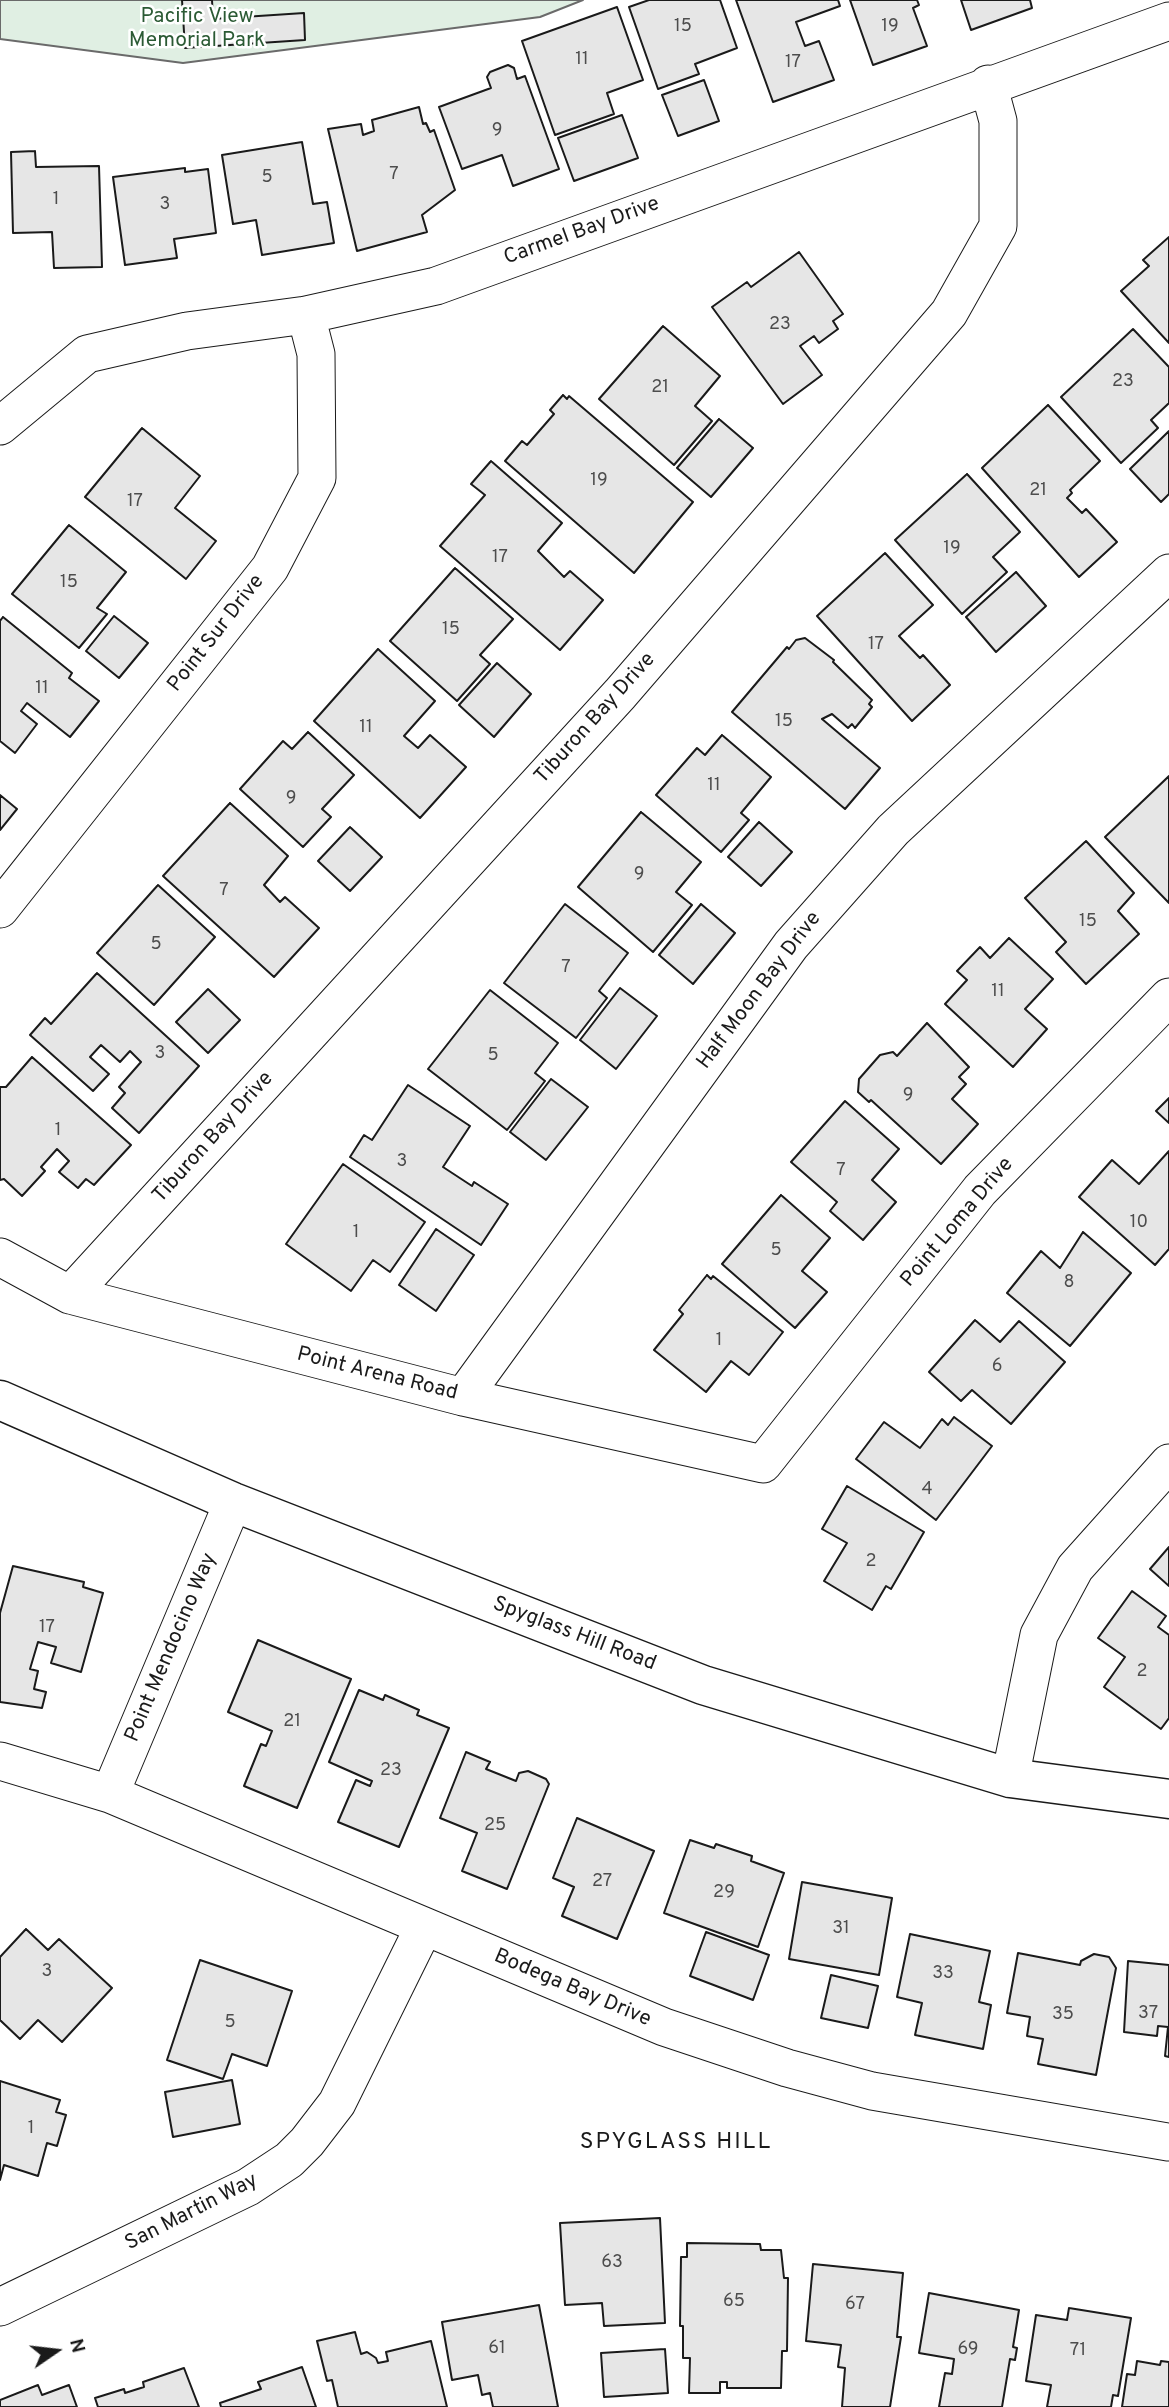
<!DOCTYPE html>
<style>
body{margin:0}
#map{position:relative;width:1169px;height:2407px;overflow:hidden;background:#fff;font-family:Overpass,sans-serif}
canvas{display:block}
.north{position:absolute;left:21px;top:2316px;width:70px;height:70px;-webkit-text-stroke:5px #fff;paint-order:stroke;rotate:76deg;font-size:19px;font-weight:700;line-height:28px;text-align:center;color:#1a1a1a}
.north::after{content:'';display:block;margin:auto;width:24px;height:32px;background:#1a1a1a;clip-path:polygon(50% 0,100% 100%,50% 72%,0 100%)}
</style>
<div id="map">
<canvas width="1169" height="2407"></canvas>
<div class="north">N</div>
</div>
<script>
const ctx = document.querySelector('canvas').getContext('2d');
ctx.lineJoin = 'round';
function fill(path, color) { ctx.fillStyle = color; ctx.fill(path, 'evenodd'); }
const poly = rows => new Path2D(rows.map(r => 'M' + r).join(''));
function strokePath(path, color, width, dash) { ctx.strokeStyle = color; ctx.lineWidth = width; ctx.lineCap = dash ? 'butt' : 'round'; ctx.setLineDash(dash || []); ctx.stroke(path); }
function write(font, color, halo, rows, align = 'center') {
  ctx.font = font + ' Overpass,sans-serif'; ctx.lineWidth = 5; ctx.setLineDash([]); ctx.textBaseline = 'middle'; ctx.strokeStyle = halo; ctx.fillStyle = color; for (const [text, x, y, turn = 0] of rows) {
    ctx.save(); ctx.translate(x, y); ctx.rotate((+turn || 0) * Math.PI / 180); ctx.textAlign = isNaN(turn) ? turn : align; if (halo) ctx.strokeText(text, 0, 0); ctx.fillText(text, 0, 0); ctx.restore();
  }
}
const green = poly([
 [0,0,583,0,540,17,183,63,0,39,0,0]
]);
fill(green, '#e0efe3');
strokePath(green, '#6a6a6a', 2);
const building = poly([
 [182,0,212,0,213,19,304,13,305,40,185,48,182,0],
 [649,0,720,0,737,48,695,64,699,74,658,89,629,7,649,0],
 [736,0,838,0,840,6,796,22,805,46,819,41,834,80,773,102,736,0],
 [850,0,917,0,919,5,913,8,927,46,873,65,850,0],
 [961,0,1030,0,1032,8,971,30,961,0],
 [617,7,643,80,607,93,614,114,555,135,522,41,617,7],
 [508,65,514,68,517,79,525,76,559,169,513,186,502,155,462,169,439,107,491,88,487,77,490,72,508,65],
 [704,80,719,121,678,136,662,95,704,80],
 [419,107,423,124,426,123,430,132,434,130,455,190,422,215,427,232,357,251,328,129,361,124,363,135,374,131,372,120,419,107],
 [622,115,638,158,574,181,558,138,622,115],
 [302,142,313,204,327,202,334,243,262,255,256,220,233,224,222,155,302,142],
 [35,151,36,167,99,166,102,267,54,268,52,232,13,233,11,152,35,151],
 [185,168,185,172,208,169,216,233,174,239,177,258,125,265,113,177,185,168],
 [1169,237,1169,343,1121,291,1149,266,1143,260,1169,237],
 [799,252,843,314,833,321,838,329,819,343,814,336,800,346,822,375,783,404,712,307,747,282,751,287,799,252],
 [663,326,720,376,695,406,712,421,674,465,599,399,663,326],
 [1133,329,1169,367,1169,403,1151,420,1158,428,1121,463,1061,397,1133,329],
 [563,395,567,399,569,396,693,502,634,573,505,461,522,441,527,445,554,414,550,410,563,395],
 [1048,405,1100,461,1070,490,1072,493,1067,498,1082,513,1086,509,1117,542,1079,577,982,468,1048,405],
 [719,419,753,448,711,497,677,468,719,419],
 [142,428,200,476,175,508,216,541,186,579,85,497,142,428],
 [1169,431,1169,494,1161,502,1130,469,1169,431],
 [491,461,562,523,538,551,564,577,570,571,603,600,560,650,440,546,485,495,471,484,491,461],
 [967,474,1020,532,993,557,1007,572,962,614,895,540,967,474],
 [69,525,126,572,97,608,107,614,79,648,12,594,69,525],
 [885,553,933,605,899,636,920,658,923,655,950,685,912,721,817,616,885,553],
 [455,568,513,619,480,655,490,664,457,701,390,641,455,568],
 [1016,572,1046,606,996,652,966,617,1016,572],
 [114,616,148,643,119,678,86,651,114,616],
 [3,617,72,673,69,678,99,701,70,737,27,703,21,711,37,724,15,753,0,741,0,621,3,617],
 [805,638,834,660,833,662,872,700,869,704,872,707,855,728,852,724,848,728,832,714,822,719,880,768,845,809,732,712,787,647,789,649,796,640,805,638],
 [378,649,435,701,404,736,418,748,430,735,466,767,420,818,314,721,378,649],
 [497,663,531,694,494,737,459,705,497,663],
 [308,732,354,775,322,809,331,817,303,847,240,789,283,741,292,749,308,732],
 [722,735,771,777,741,813,749,820,721,852,656,795,697,748,705,755,722,735],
 [1169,776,1169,903,1105,837,1169,776],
 [0,795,17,809,0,830,0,795],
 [230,803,288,856,264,885,280,902,285,897,319,928,274,977,163,876,230,803],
 [641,812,701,862,676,892,692,905,653,952,578,887,641,812],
 [759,822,792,852,761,886,728,857,759,822],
 [350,827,382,857,350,891,318,861,350,827],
 [1086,841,1134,893,1118,911,1139,934,1086,984,1056,952,1066,942,1025,898,1086,841],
 [158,885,215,937,154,1005,97,953,158,885],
 [565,904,628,953,599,991,607,998,576,1038,504,983,565,904],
 [701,904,735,933,693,984,659,955,701,904],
 [1009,938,1053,979,1025,1009,1047,1029,1013,1067,945,1004,967,980,957,971,980,947,990,958,1009,938],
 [97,973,199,1066,139,1133,112,1108,125,1093,119,1087,141,1062,130,1051,120,1062,101,1045,90,1057,109,1074,93,1091,30,1035,45,1018,51,1024,97,973],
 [620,988,657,1016,616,1069,580,1040,620,988],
 [208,989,240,1020,208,1053,176,1022,208,989],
 [490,990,558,1043,535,1073,545,1081,507,1130,428,1069,490,990],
 [927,1023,969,1067,959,1077,966,1084,952,1099,978,1124,941,1164,871,1100,869,1102,858,1092,859,1079,880,1055,893,1052,897,1056,927,1023],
 [32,1057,131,1145,94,1185,86,1179,78,1188,59,1172,69,1161,57,1149,41,1167,45,1171,22,1196,4,1179,0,1180,0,1087,6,1087,32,1057],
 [551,1079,588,1107,546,1160,510,1132,551,1079],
 [408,1085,470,1126,443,1167,472,1186,474,1182,508,1204,481,1245,350,1157,364,1135,372,1140,408,1085],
 [1169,1098,1169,1123,1156,1111,1169,1098],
 [845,1101,899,1149,872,1180,896,1202,863,1240,830,1211,837,1202,791,1162,845,1101],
 [1169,1151,1169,1249,1155,1265,1079,1197,1112,1160,1139,1184,1169,1151],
 [343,1164,425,1222,390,1272,373,1260,351,1291,286,1244,343,1164],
 [781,1195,830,1238,802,1271,827,1292,795,1328,722,1264,781,1195],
 [436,1229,474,1255,436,1311,399,1285,436,1229],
 [1083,1232,1131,1273,1070,1346,1007,1293,1041,1251,1060,1268,1083,1232],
 [707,1275,711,1279,713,1276,783,1332,749,1375,731,1361,706,1392,654,1350,683,1314,679,1310,707,1275],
 [975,1320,1000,1342,1019,1321,1065,1362,1011,1424,972,1390,961,1401,929,1372,975,1320],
 [954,1417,992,1446,936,1520,856,1459,884,1422,920,1448,942,1419,948,1425,954,1417],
 [847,1486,924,1532,891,1589,886,1586,872,1610,824,1581,847,1543,822,1529,847,1486],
 [1169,1547,1169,1586,1150,1569,1169,1547],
 [13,1566,84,1582,83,1587,103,1593,81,1672,51,1663,56,1647,38,1642,30,1669,38,1671,34,1689,46,1692,42,1708,0,1702,0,1613,13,1566],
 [1132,1591,1166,1616,1158,1627,1169,1635,1169,1718,1161,1729,1104,1687,1125,1657,1098,1638,1132,1591],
 [258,1640,351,1679,297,1808,244,1786,261,1744,266,1746,272,1731,228,1712,258,1640],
 [359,1690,383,1700,385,1695,419,1710,417,1715,449,1728,399,1847,338,1822,356,1780,370,1786,372,1781,329,1762,359,1690],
 [466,1752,490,1762,486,1769,516,1781,519,1773,528,1771,546,1779,549,1784,507,1889,462,1871,477,1833,440,1818,466,1752],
 [577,1818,654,1851,617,1939,562,1916,574,1887,553,1878,577,1818],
 [690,1840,714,1848,716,1844,752,1856,751,1861,784,1873,758,1947,664,1913,690,1840],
 [802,1882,892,1898,879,1975,789,1959,802,1882],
 [26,1929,48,1950,59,1939,112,1988,62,2042,38,2020,20,2039,0,2020,0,1957,26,1929],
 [706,1932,769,1955,753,2000,690,1976,706,1932],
 [910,1934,990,1951,979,2002,991,2005,983,2049,915,2035,922,2003,897,1997,910,1934],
 [1018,1953,1080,1965,1081,1961,1094,1954,1109,1957,1116,1968,1096,2075,1038,2064,1043,2039,1027,2036,1030,2017,1007,2013,1018,1953],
 [200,1960,292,1991,267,2066,232,2054,223,2079,167,2060,200,1960],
 [1128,1961,1169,1965,1169,2057,1165,2056,1168,2027,1158,2026,1157,2036,1124,2032,1128,1961],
 [831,1975,878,1986,868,2028,821,2018,831,1975],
 [232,2080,240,2124,173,2137,165,2092,232,2080],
 [0,2081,60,2100,56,2112,66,2115,57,2146,47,2143,38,2176,4,2165,0,2180,0,2081],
 [660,2218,665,2323,604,2326,602,2303,565,2305,560,2223,660,2218],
 [687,2243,760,2244,761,2250,781,2250,784,2278,788,2278,787,2351,782,2351,781,2388,727,2388,727,2382,720,2382,720,2393,689,2393,690,2358,683,2358,683,2326,680,2326,681,2257,687,2257,687,2243],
 [813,2264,903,2273,897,2337,901,2337,890,2407,842,2407,845,2368,838,2367,841,2345,806,2341,813,2264],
 [929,2293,1019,2310,1013,2347,1017,2348,1015,2360,1010,2359,1002,2407,939,2407,945,2373,952,2374,954,2359,919,2353,929,2293],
 [539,2305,558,2407,493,2407,490,2393,482,2395,478,2375,452,2380,442,2322,539,2305],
 [1069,2308,1131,2318,1118,2396,1113,2395,1111,2407,1047,2407,1051,2385,1026,2381,1036,2315,1067,2320,1069,2308],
 [355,2332,361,2354,367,2352,376,2358,378,2363,388,2361,386,2352,431,2341,447,2407,338,2407,332,2380,327,2381,317,2341,355,2332],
 [665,2349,668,2393,604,2397,601,2353,665,2349],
 [1137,2361,1160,2365,1161,2361,1169,2362,1169,2407,1122,2407,1127,2374,1135,2375,1137,2361],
 [302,2367,316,2407,221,2407,220,2403,261,2389,258,2382,302,2367],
 [184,2368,199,2407,98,2407,95,2398,124,2389,125,2393,144,2387,143,2382,184,2368],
 [38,2385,42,2395,69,2385,77,2407,0,2407,0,2400,38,2385]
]);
fill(building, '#e6e6e6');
strokePath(building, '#1a1a1a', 2);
const minor = poly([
 [0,426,87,354,187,331,306,315,436,286,1169,21],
 [0,909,270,568,317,478,316,354,306,315],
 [0,1257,70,1295,463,1397,763,1464,980,1190,1169,997],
 [70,1295,620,694,949,313,998,226,998,121,988,84],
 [463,1397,791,945,893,830,1169,573],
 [0,1761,110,1794,664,2027,787,2068,872,2091,1168,2142],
 [1010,1778,1039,1635,1075,1568,1169,1463],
 [110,1794,233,1502],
 [0,2307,248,2187,289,2160,307,2142,337,2103,424,1927]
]);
const major = poly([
 [0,1400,233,1502,703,1685,1010,1778,1169,1799]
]);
strokePath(minor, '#1a1a1a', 39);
strokePath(major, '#1a1a1a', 41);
strokePath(minor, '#fff', 37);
strokePath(major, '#fff', 38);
write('18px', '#4d4d4d', null, [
 ["15",683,27],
 ["19",890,27],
 ["11",582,60],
 ["17",793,63],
 ["9",497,131],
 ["7",394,175],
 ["5",267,178],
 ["1",56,200],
 ["3",165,205],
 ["23",780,325],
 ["23",1123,382],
 ["21",660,388],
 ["19",599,481],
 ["21",1038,491],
 ["17",135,502],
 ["19",952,549],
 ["17",500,558],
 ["15",69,583],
 ["15",451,630],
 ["17",876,645],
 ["11",42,689],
 ["15",784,722],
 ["11",366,728],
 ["11",714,786],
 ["9",291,799],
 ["9",639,875],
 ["7",224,891],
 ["15",1088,922],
 ["5",156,945],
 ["7",566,968],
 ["11",998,992],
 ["3",160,1054],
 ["5",493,1056],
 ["9",908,1096],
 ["1",58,1131],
 ["3",402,1162],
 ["7",841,1171],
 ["10",1139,1223],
 ["1",356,1233],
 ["5",776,1251],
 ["8",1069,1283],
 ["1",719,1341],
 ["6",997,1367],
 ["4",927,1490],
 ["2",871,1562],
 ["17",47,1628],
 ["2",1142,1672],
 ["21",292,1722],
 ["23",391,1771],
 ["25",495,1826],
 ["27",602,1882],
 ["29",724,1893],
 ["31",841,1929],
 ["3",47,1972],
 ["33",943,1974],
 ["37",1148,2014],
 ["35",1063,2015],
 ["5",230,2023],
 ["1",31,2129],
 ["63",612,2263],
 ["65",734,2302],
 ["67",855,2305],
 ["61",497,2349],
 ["69",968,2350],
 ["71",1078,2351]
]);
write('21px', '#2b5a34', '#fff', [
 ["Pacific View",197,18],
 ["Memorial Park",197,42]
]);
write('21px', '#1a1a1a', '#fff', [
 ["Carmel Bay Drive",582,232,-20],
 ["Point Sur Drive",217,634,-52],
 ["Tiburon Bay Drive",596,719,-48],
 ["Half Moon Bay Drive",760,991,-53],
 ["Tiburon Bay Drive",214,1138,-48],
 ["Point Loma Drive",958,1223,-50],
 ["Point Arena Road",377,1375,14],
 ["Spyglass Hill Road",574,1635,21],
 ["Point Mendocino Way",172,1648,-67],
 ["Bodega Bay Drive",572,1989,23],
 ["San Martin Way",192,2213,-27]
]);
ctx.letterSpacing = '2px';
write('23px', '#1a1a1a', '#fff', [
 ["SPYGLASS HILL",676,2143]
]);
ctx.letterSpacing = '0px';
</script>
